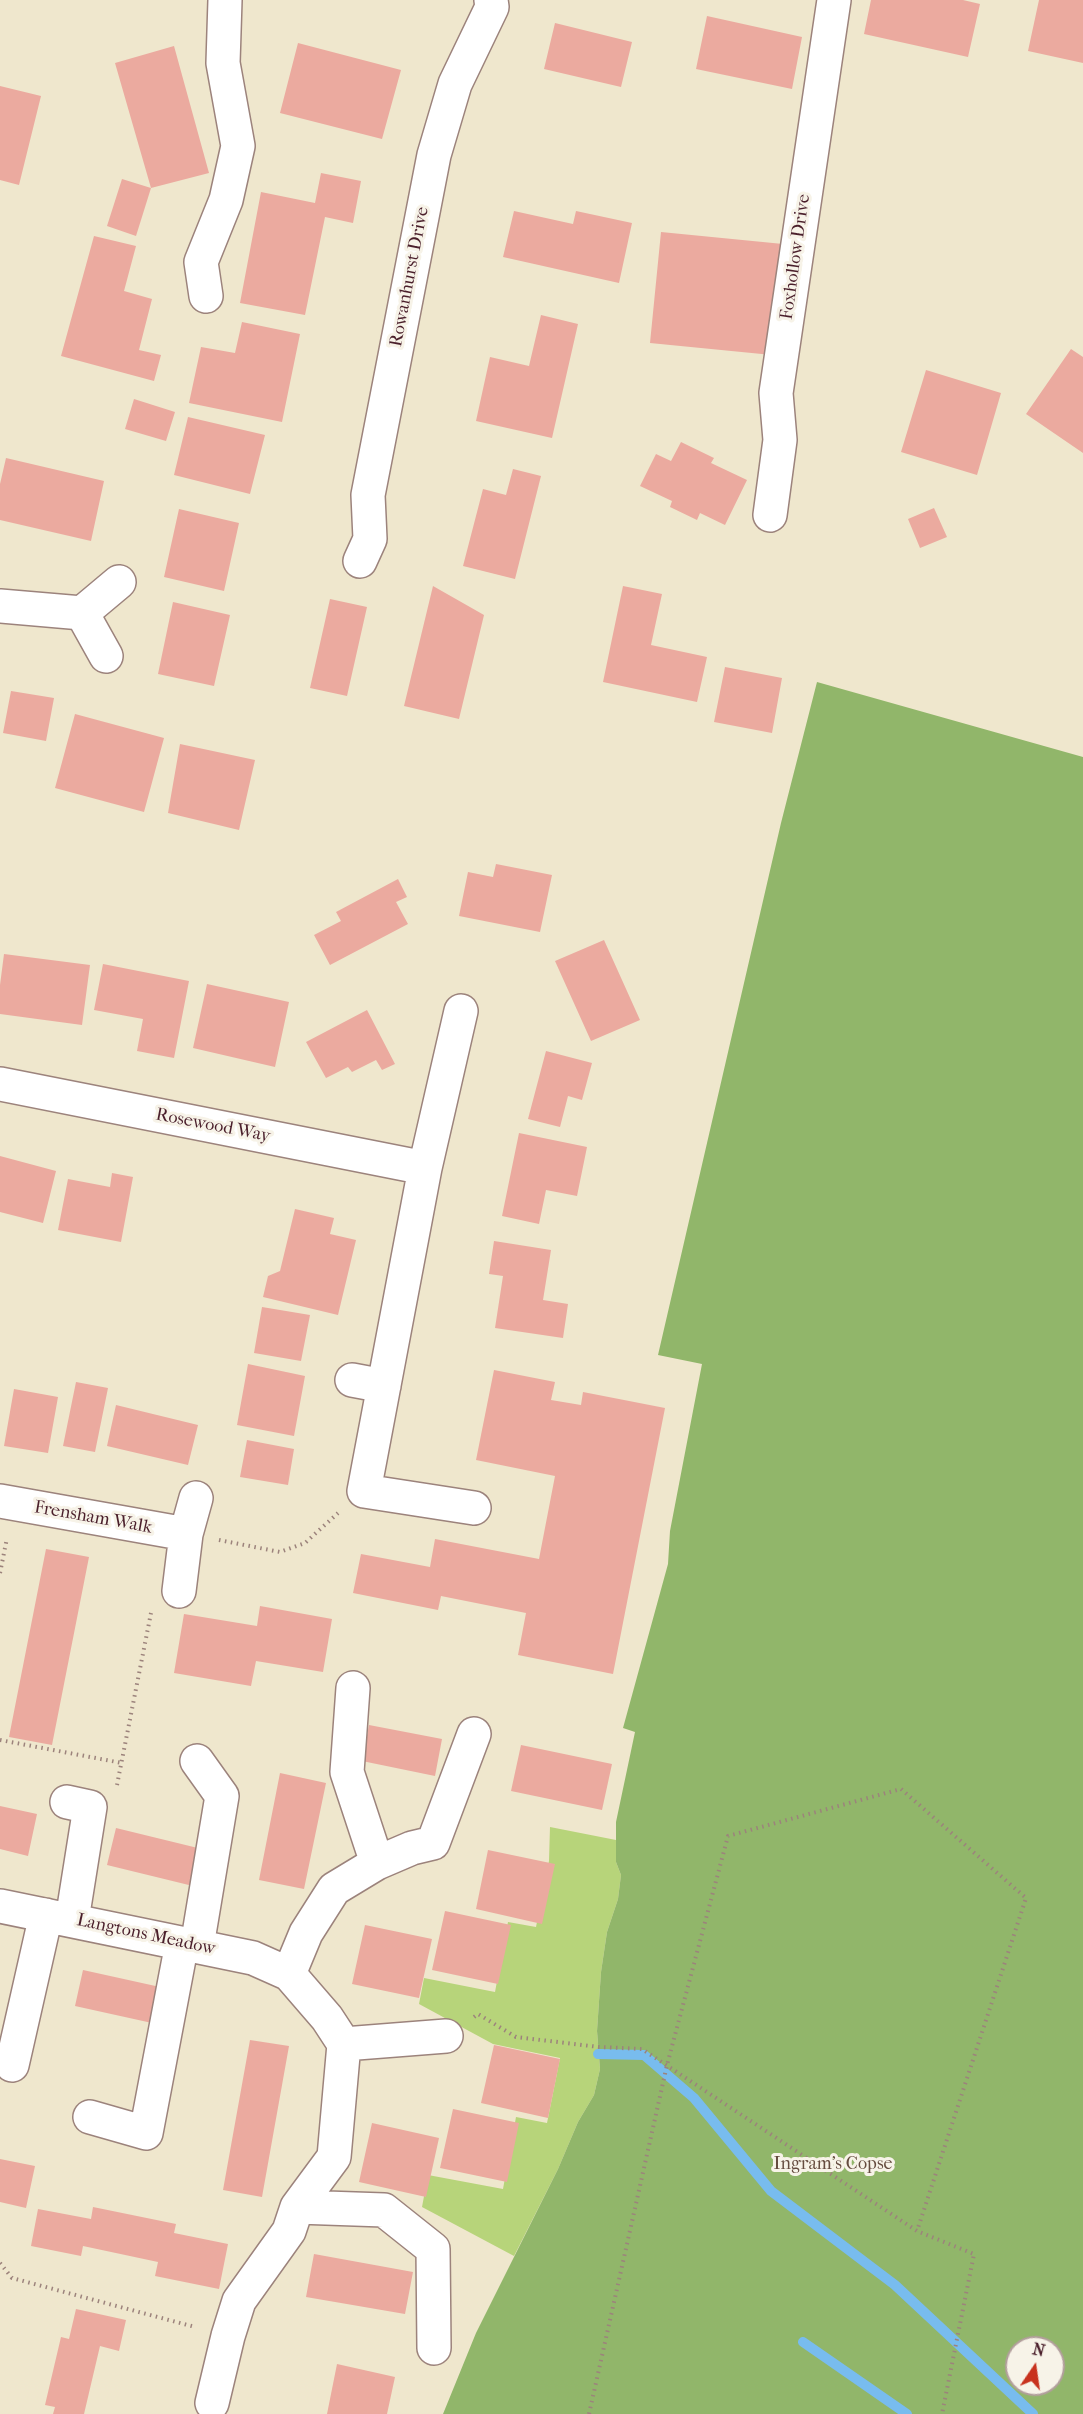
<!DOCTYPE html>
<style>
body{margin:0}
#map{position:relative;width:1083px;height:2414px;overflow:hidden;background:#efe7cd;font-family:"IM FELL French Canon",serif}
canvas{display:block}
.north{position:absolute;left:1005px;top:2336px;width:60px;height:60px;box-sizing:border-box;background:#f7f3e8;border:2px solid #b29e9c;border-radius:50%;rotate:13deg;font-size:16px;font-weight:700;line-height:24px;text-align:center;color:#4a1f2b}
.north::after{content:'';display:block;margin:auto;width:21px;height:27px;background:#c8321e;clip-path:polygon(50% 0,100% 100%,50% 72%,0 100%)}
</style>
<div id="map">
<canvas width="1083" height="2414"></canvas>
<div class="north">N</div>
</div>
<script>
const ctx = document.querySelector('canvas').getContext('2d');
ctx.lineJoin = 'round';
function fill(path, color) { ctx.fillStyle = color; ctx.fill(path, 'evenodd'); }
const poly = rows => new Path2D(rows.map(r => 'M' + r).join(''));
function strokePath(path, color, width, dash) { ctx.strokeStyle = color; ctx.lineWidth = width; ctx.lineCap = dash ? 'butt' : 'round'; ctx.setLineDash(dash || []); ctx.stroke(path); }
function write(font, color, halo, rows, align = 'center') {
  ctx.font = font + ' "IM FELL French Canon",serif'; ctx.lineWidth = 6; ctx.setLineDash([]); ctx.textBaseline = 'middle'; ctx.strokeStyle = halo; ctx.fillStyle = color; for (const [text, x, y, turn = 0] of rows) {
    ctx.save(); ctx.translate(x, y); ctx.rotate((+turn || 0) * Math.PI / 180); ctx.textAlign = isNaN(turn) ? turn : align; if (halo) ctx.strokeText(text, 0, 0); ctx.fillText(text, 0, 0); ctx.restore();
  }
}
fill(poly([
 [550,1827,616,1840,616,1862,621,1875,618,1899,607,1932,601,1972,597,2031,600,2069,594,2095,578,2122,558,2169,514,2256,422,2207,428,2175,503,2189,516,2117,547,2123,560,2058,493,2044,419,2004,424,1978,495,1992,508,1922,536,1927,549,1861]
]), '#b7d47a');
fill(poly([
 [817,682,1083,757,1083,2414,443,2414,476,2333,558,2169,578,2122,594,2095,600,2069,597,2031,601,1972,607,1932,618,1899,621,1875,616,1862,616,1822,635,1732,623,1728,668,1564,670,1531,702,1364,658,1355,781,823],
 [1017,2348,1053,2348,1053,2384,1017,2384]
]), '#91b66a');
strokePath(poly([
 [598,2054,644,2055,694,2098,771,2191,895,2285,1033,2414],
 [803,2342,907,2414]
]), '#78bcee', 10);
fill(poly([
 [871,0,963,0,980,4,968,57,864,34],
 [1039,0,1083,0,1083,63,1028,51],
 [707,16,802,37,792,89,696,69],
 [555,23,632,42,621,87,544,69],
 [298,43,401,70,382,139,280,113],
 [174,46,209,173,151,188,115,63],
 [0,86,41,96,19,185,0,180],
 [321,173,361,181,353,223,325,217,305,315,240,303,261,192,315,203],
 [122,179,151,188,136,236,107,226],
 [514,211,573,224,576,211,632,223,619,283,503,257],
 [661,232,783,244,772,355,650,343],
 [94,236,136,246,124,291,152,299,139,350,161,355,154,381,61,356],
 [541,315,578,324,552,438,476,421,490,357,529,366],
 [242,322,300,334,282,422,189,403,201,347,235,353],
 [1071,349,1083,357,1083,453,1026,414],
 [926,370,1001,393,977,475,901,452],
 [134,399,175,412,166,441,125,429],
 [188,417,265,435,250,494,174,475],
 [681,442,714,458,711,463,747,480,725,525,700,513,697,520,670,507,672,501,640,486,656,454,671,461],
 [6,458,104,481,91,541,0,520,0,484],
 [513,469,541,476,515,579,463,566,483,489,506,495],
 [934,508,947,537,920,548,908,519],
 [179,509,239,523,224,591,164,577],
 [433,586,484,615,459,719,404,706],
 [623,586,662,594,651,645,707,657,697,702,603,682],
 [330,599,367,607,347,696,310,688],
 [173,602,230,615,214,686,158,674],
 [725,667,782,678,772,733,714,722],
 [11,691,54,698,46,741,3,733],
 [75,714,164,738,144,812,55,788],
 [180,744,255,760,239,830,168,813],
 [496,864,552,875,540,932,459,916,468,872,493,877],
 [398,879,407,897,396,902,408,924,330,965,314,935,341,921,336,912],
 [604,940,640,1020,591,1041,555,961],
 [4,954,90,965,82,1025,0,1014,0,985],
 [103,964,189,981,174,1058,137,1051,143,1019,94,1010],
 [207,984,289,1002,275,1067,193,1048],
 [367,1010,395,1064,382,1070,376,1060,352,1072,348,1067,326,1078,306,1042],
 [546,1051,592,1063,582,1100,568,1096,560,1127,528,1119],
 [519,1133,587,1147,577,1196,546,1190,539,1224,502,1216],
 [0,1156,56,1171,43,1223,0,1212],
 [112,1173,133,1177,121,1242,58,1230,68,1179,110,1187],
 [295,1209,334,1218,330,1234,356,1240,338,1315,263,1297,268,1276,280,1271],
 [494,1241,551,1250,543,1300,568,1304,563,1338,495,1328,503,1276,489,1274],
 [262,1307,310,1315,301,1361,254,1353],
 [248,1364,305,1376,294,1436,237,1425],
 [494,1370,555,1382,551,1400,581,1405,583,1392,665,1408,613,1674,518,1655,526,1613,441,1596,438,1610,353,1593,361,1554,430,1567,435,1539,539,1559,555,1476,476,1460],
 [76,1382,108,1388,95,1452,63,1446],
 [14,1389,58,1397,48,1453,4,1446],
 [116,1405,198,1425,188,1465,107,1446],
 [247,1440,294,1449,288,1485,240,1477],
 [46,1549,89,1557,52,1745,9,1737],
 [260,1606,332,1619,323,1672,256,1661,251,1686,174,1673,184,1614,257,1626],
 [369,1725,442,1739,435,1776,362,1761],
 [521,1745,612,1764,602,1810,511,1791],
 [280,1773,326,1783,304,1889,259,1880],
 [0,1806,37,1814,28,1856,0,1849],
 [116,1828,206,1850,197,1887,107,1865],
 [488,1850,555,1864,542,1924,476,1909],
 [445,1911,511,1925,498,1984,432,1970],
 [365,1925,432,1939,419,1998,352,1984],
 [83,1970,160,1987,152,2023,75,2006],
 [250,2040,289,2046,262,2197,223,2190],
 [494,2045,560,2059,548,2118,481,2103],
 [453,2109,519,2123,507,2182,440,2168],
 [372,2123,439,2138,426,2197,359,2182],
 [0,2159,35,2166,26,2208,0,2202],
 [93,2207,176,2224,174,2233,228,2244,219,2289,155,2276,158,2262,83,2246,81,2256,31,2246,38,2209,91,2219],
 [314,2254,413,2272,405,2314,306,2297],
 [76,2309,126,2320,119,2351,100,2346,84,2414,53,2414,55,2407,45,2405,61,2337,69,2339],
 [337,2364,395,2377,387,2414,327,2414]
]), '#ebaa9f');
const minor = poly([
 [206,296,201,262,226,200,238,146,223,63,225,0],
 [770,515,780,440,776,393,834,0],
 [360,561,370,539,368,495,434,155,455,84,492,7,491,0],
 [0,606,82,613,119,582],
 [82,613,106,656],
 [461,1011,425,1168,364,1491,474,1508],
 [0,1084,425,1168],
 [352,1380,384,1386],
 [0,1501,186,1534],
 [179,1591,186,1534,196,1498],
 [353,1688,347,1772,377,1863],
 [197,1761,222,1796,197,1946],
 [67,1802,90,1807,72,1920],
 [0,1906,253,1958,289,1974,327,2018,344,2044,334,2157,297,2207,289,2231,239,2301,228,2336,212,2403],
 [289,1974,306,1933,334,1889,377,1863,412,1848,433,1843,474,1734],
 [344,2044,446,2036],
 [12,2065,46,1915],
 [90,2117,146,2133,182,1943],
 [297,2207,384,2210,433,2249,434,2348]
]);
strokePath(minor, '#9c837c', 36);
strokePath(poly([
 [219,1540,280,1552,305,1543,338,1513],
 [0,1573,7,1538],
 [0,1740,122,1763],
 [117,1785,151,1613],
 [474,2017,478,2014,516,2037,599,2047,642,2049,917,2231,974,2254,942,2414],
 [0,2263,12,2278,195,2327],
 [589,2414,667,2065,728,1836,901,1789,1026,1898,917,2231]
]), '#9c837c', 4, [1.5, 4.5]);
strokePath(minor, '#fff', 33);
write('18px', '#4a1f2b', '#f7f3e8', [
 ["Foxhollow Drive",796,257,-82],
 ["Rowanhurst Drive",410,277,-79],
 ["Rosewood Way",213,1126,11],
 ["Frensham Walk",93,1518,10],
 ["Langtons Meadow",146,1935,12]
]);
write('18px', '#654c3f', '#f7f3e8', [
 ["Ingram's Copse",833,2165]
]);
</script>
